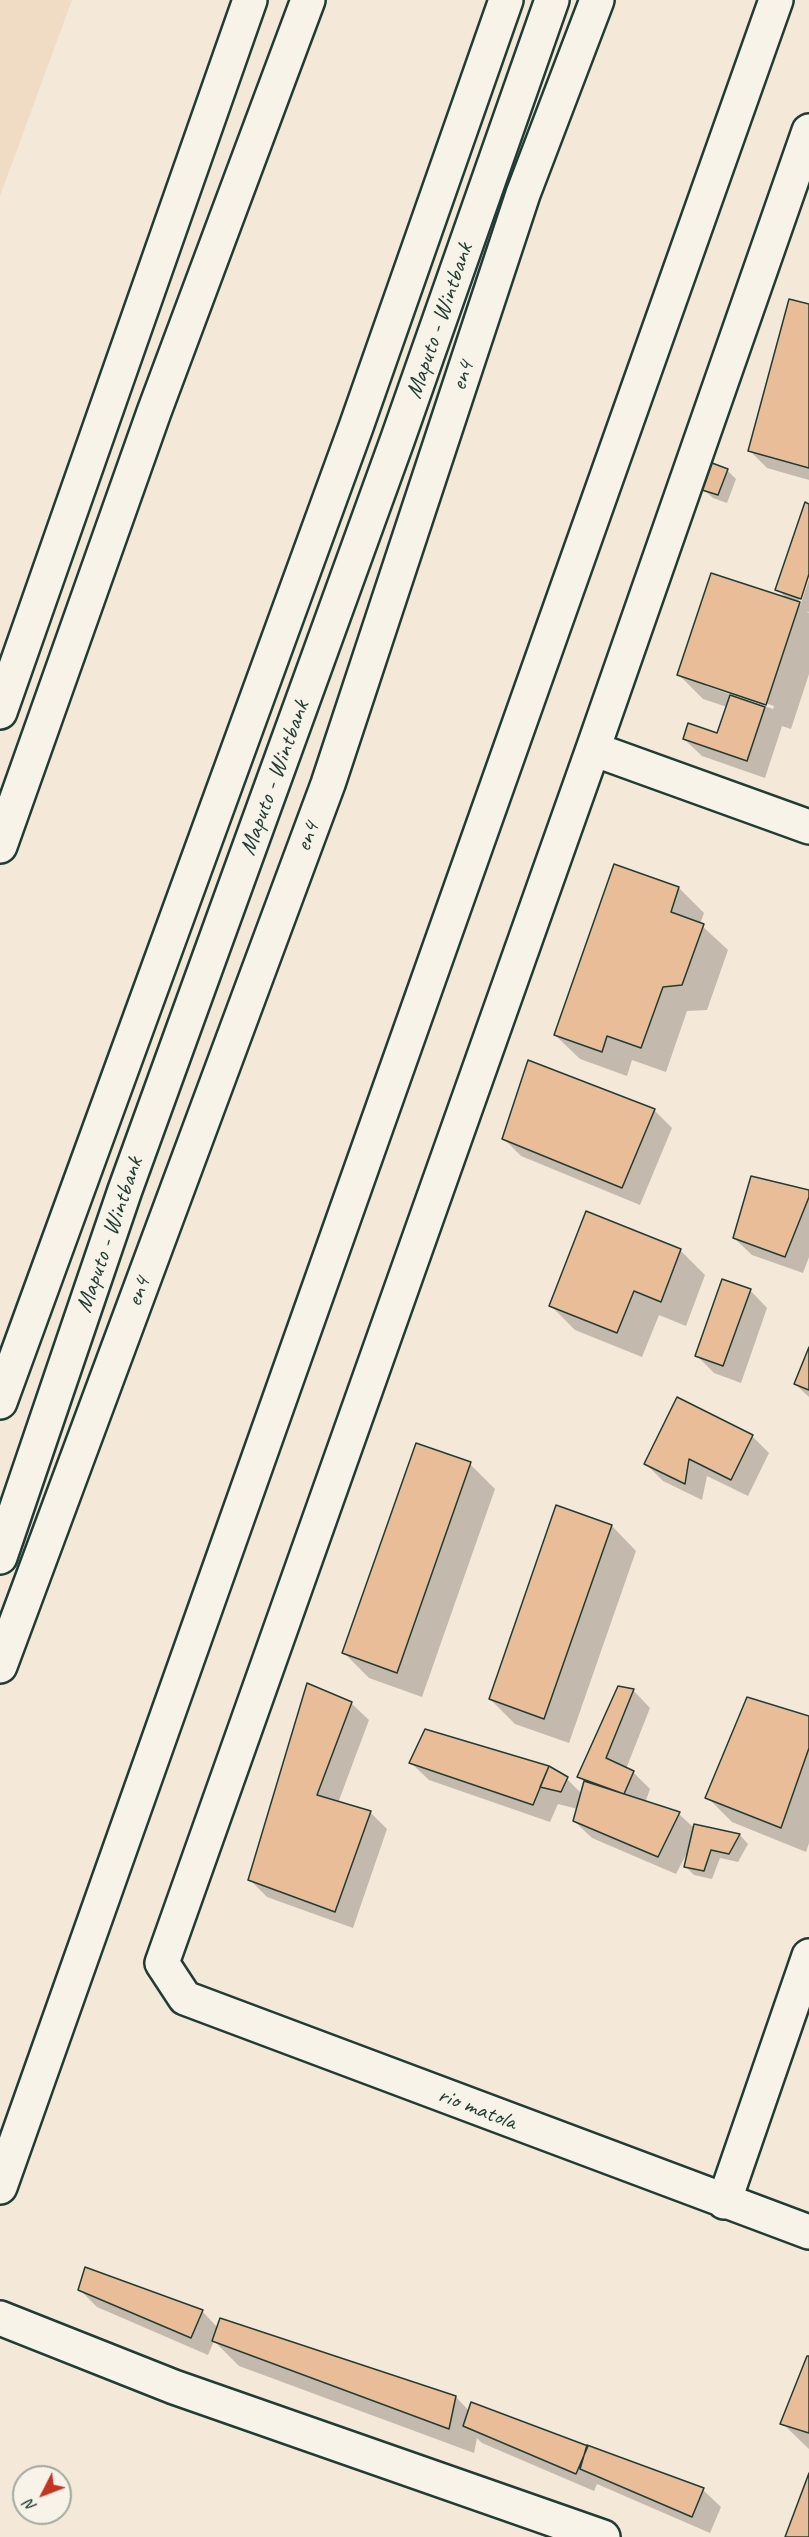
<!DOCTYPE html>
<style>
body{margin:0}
#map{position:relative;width:809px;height:2537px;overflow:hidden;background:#f4e8d8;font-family:Caveat,sans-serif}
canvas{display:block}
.north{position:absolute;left:12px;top:2465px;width:60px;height:60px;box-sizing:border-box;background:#f7f3e8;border:2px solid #a1aaa0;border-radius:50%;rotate:228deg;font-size:16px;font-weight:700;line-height:24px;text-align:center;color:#1f3d34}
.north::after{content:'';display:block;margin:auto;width:21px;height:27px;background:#c8321e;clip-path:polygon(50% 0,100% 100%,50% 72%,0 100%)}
</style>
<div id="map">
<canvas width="809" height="2537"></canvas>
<div class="north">N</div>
</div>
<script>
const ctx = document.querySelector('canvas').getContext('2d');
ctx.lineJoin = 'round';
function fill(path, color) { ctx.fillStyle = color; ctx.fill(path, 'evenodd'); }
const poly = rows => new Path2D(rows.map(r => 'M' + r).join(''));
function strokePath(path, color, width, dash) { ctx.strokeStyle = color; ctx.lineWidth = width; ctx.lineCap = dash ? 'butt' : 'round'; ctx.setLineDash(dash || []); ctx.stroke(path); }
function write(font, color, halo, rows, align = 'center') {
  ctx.font = font + ' Caveat,sans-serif'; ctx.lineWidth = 4.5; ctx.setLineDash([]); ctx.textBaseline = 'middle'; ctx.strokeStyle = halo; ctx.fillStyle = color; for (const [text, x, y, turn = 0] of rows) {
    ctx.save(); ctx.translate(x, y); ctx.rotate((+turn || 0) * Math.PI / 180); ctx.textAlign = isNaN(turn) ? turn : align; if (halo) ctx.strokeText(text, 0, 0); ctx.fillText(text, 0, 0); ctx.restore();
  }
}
fill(poly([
 [0,0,72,0,0,196]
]), '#f0dbc5');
fill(poly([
 [809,306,809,480,767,468,750,451],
 [727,470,736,479,727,503,713,498,704,490],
 [809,505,809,569,797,605,800,606,809,579,809,612,806,611,809,613,809,674,791,729,782,726,765,778,702,756,684,739,718,735,727,707,703,699,678,674,788,600,777,589],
 [706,683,774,706,773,709,706,686],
 [615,865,679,888,704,913,700,924,728,950,707,1010,687,1011,666,1072,632,1060,627,1076,580,1059,555,1035],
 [654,1110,672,1128,640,1205,521,1156,504,1139],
 [809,1192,809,1257,803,1273,752,1255,734,1238],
 [680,1250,705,1275,686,1326,659,1315,642,1357,575,1330,550,1305],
 [750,1290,767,1308,741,1383,714,1373,696,1355],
 [809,1351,809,1397,795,1384],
 [752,1436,769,1453,748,1496,707,1476,702,1500,663,1481,646,1464],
 [417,1445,470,1464,495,1489,422,1697,369,1678,344,1653],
 [612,1526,636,1551,569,1743,515,1724,490,1699],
 [633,1690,650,1708,626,1769,633,1772,650,1789,645,1803,679,1814,694,1828,695,1826,740,1835,748,1844,738,1862,720,1858,712,1879,694,1875,685,1866,689,1849,676,1874,592,1838,574,1821,578,1809,558,1804,550,1822,429,1780,411,1763,567,1779,582,1794,585,1783,579,1776],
 [351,1703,369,1720,338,1803,370,1812,387,1829,353,1928,267,1897,249,1879],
 [809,1718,809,1843,806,1852,732,1822,707,1797],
 [80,2290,202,2311,218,2328,456,2397,469,2411,472,2404,703,2490,721,2507,710,2533,597,2484,594,2491,482,2443,477,2438,474,2453,239,2366,214,2341,208,2355,97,2307],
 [809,2358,809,2449,782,2423]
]), '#0003');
const building = poly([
 [789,299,809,304,809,468,748,451,789,299],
 [712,463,728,469,718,495,702,490,712,463],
 [805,502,809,504,809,574,801,599,775,590,805,502],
 [711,573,800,602,766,705,677,675,711,573],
 [730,695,765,707,747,761,683,739,688,723,717,733,730,695],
 [614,864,679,887,671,912,704,924,682,985,663,987,641,1048,607,1036,602,1052,554,1035,614,864],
 [528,1060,655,1109,622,1188,502,1139,528,1060],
 [751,1176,809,1190,809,1197,785,1257,733,1238,751,1176],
 [586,1211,681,1249,661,1302,634,1291,617,1333,549,1306,586,1211],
 [722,1279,751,1289,723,1366,695,1356,722,1279],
 [809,1347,809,1390,794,1384,809,1347],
 [677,1397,753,1435,731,1480,689,1459,685,1484,644,1464,677,1397],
 [416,1443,471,1462,397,1673,342,1653,416,1443],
 [556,1505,612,1525,544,1719,489,1699,556,1505],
 [307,1683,352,1702,317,1795,371,1811,335,1912,248,1880,307,1683],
 [618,1686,634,1689,606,1758,634,1771,624,1794,577,1777,618,1686],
 [747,1697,809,1716,809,1748,781,1828,705,1798,747,1697],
 [425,1729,549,1766,533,1805,409,1763,425,1729],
 [549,1766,568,1777,561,1792,540,1787,549,1766],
 [584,1781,680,1812,658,1857,573,1821,584,1781],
 [694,1824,740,1834,729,1854,711,1850,704,1871,684,1867,694,1824],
 [85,2267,203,2310,191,2338,78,2290,85,2267],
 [220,2318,456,2396,449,2429,212,2341,220,2318],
 [807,2356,809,2356,809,2433,780,2424,807,2356],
 [471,2402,588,2446,576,2474,463,2426,471,2402],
 [587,2445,704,2488,692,2517,580,2469,587,2445],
 [809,2473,809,2537,785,2537,809,2473]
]);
fill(building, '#e8bd98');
strokePath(building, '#1f3d34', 1.5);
const minor = poly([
 [809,131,593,749,162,1963,185,1998,809,2232],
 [0,712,250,0],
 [593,749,809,827],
 [0,846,154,412,308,0],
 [0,1666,328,784,523,194,597,0],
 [0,2187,776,0],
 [724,2202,809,1956],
 [0,2318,174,2387,603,2537]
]);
const highway = poly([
 [0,1402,356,427,506,0],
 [0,1557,125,1190,397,441,552,0]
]);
strokePath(minor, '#1f3d34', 38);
strokePath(highway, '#1f3d34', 38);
strokePath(minor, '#f7f3e8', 33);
strokePath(highway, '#f7f3e8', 33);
write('24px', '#1f3d34', '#f7f3e8', [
 ["Maputo - Wintbank",440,321,-71],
 ["en4",463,376,-72],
 ["Maputo - Wintbank",275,778,-70],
 ["en4",308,837,-70],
 ["Maputo - Wintbank",110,1235,-71],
 ["en4",139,1292,-70],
 ["rio matola",477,2109,21]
]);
</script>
